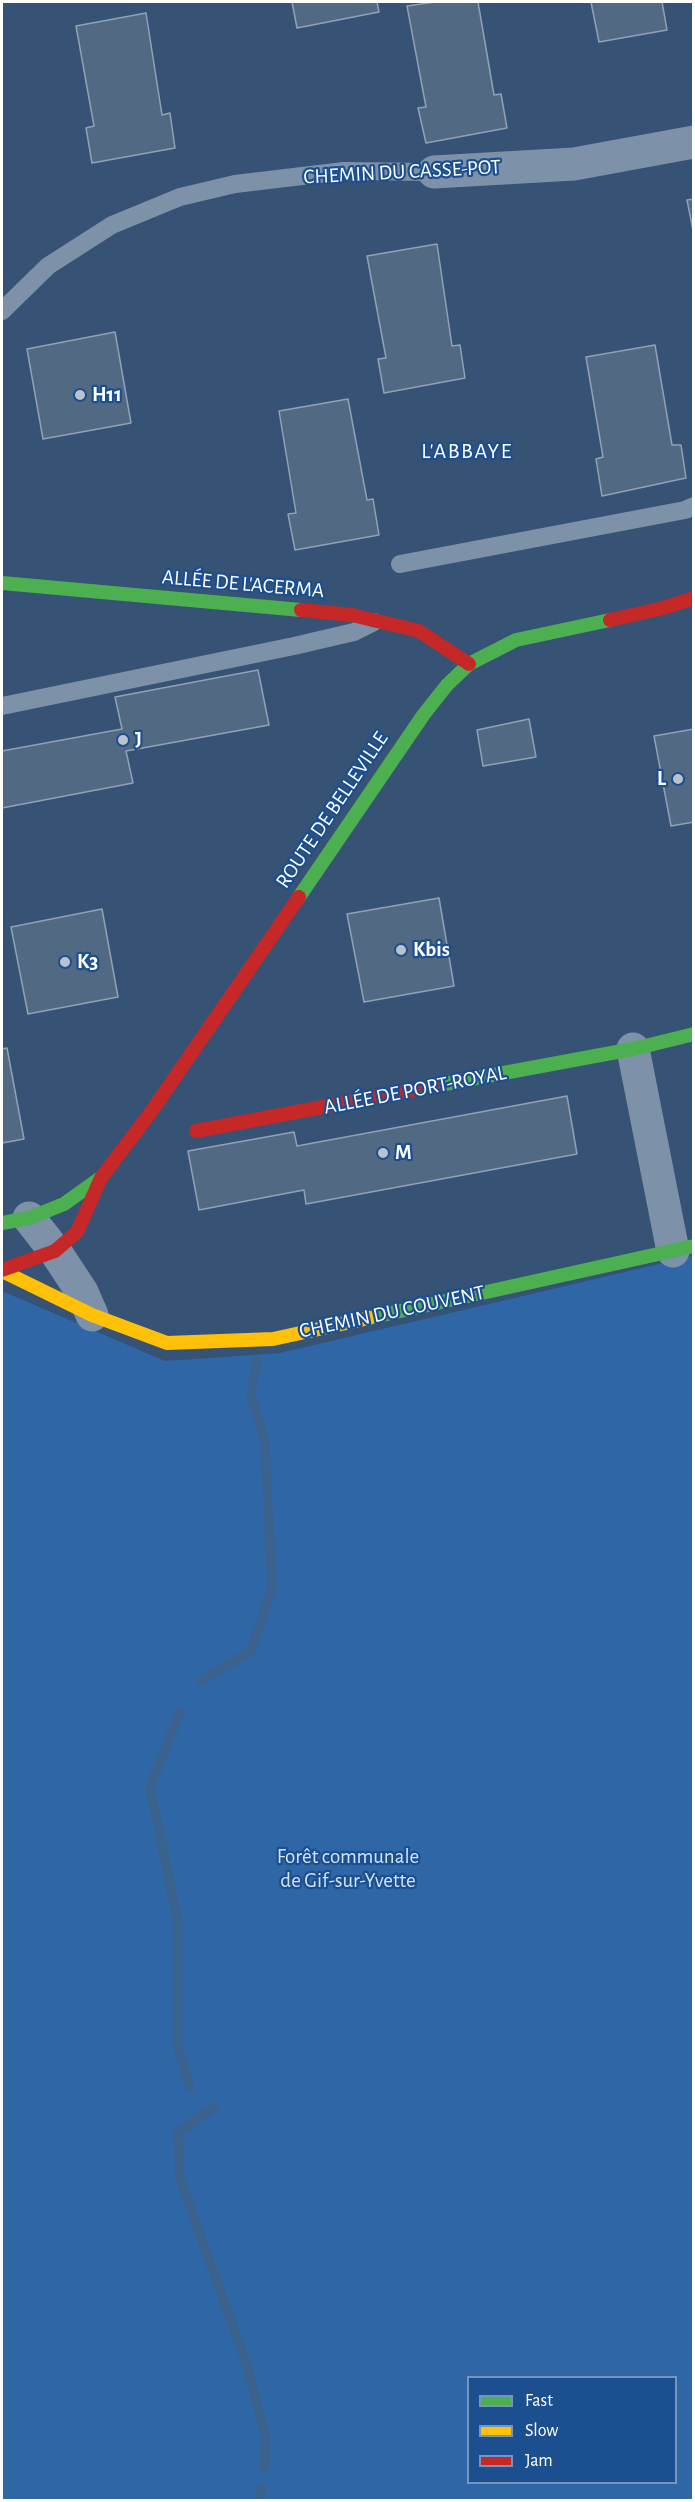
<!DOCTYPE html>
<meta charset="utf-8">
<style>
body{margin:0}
#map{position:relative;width:695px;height:2502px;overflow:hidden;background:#365274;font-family:"Alegreya Sans",sans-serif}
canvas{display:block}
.frame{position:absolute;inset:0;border:3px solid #fff;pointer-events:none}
.legend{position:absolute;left:467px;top:2376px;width:210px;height:108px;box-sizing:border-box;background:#1b4f8f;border:2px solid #7695bc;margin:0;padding:8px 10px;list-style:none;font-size:18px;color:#fff}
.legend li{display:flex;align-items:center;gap:12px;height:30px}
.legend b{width:30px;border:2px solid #7695bc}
</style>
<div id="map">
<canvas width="695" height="2502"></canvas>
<div class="frame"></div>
<ul class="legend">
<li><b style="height:8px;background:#4caf50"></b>Fast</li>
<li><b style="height:8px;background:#ffc107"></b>Slow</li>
<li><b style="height:8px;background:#c62828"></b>Jam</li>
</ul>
</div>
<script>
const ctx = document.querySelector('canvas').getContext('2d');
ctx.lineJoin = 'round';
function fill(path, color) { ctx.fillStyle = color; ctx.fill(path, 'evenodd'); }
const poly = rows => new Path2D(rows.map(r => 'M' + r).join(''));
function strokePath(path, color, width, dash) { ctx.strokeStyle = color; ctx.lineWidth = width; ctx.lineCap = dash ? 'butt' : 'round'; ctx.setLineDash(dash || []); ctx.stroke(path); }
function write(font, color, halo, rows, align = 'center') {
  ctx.font = font + ' "Alegreya Sans",sans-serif'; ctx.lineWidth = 4.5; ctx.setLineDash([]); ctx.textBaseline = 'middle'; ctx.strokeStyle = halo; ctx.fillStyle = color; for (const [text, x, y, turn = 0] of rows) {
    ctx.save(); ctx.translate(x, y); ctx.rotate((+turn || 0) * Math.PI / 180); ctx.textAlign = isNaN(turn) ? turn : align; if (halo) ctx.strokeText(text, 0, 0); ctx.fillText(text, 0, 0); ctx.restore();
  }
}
fill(poly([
 [693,1256,693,2500,2,2500,2,1291,165,1361,280,1353],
 [468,2378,676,2378,676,2482,468,2482]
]), '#2f66a5');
strokePath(poly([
 [201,1681,251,1651,272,1588,265,1443,251,1395,257,1360],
 [180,1712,150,1787,178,1923,178,2049,190,2087],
 [214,2107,178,2133,180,2179,246,2363,266,2439,264,2469],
 [260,2500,262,2488]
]), '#3b618d', 9);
const building = poly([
 [292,2,377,2,379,12,297,28,292,2],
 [435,2,478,2,494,95,501,94,507,128,426,143,418,108,426,107,407,6,435,2],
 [591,2,662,2,667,30,599,42,591,2],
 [146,13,162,115,170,113,175,148,92,163,86,128,94,126,76,26,146,13],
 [694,199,694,235,687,200,694,199],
 [437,244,452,346,460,345,465,378,384,393,378,359,386,358,367,256,437,244],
 [115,332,131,423,43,439,27,349,115,332],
 [655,345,672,445,681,445,686,478,602,496,596,459,603,457,586,357,655,345],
 [348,399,367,500,373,499,379,535,295,550,288,514,296,513,279,411,348,399],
 [258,670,269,725,126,751,133,783,2,808,2,751,122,729,115,697,258,670],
 [529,719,536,757,483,766,477,730,529,719],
 [694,729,694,822,671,826,654,736,694,729],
 [439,898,454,986,364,1002,347,914,439,898],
 [102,909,118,997,28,1014,11,927,102,909],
 [7,1048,24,1139,2,1143,2,1049,7,1048],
 [567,1096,577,1154,306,1204,304,1190,199,1210,188,1151,294,1132,297,1146,567,1096]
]);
fill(building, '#526984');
strokePath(building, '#92a2b6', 1.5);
strokePath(poly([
 [2,311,48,266,112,225,180,197,235,184,344,171,434,172],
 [400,564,685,510,694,506],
 [2,706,294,646,354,632,374,622]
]), '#7d92a8', 18);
strokePath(poly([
 [434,172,574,164,694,142],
 [633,1049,673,1251],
 [29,1218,55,1251,82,1292,92,1315]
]), '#7d92a8', 33);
strokePath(poly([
 [2,583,301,610],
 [299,897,424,714,447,685,469,664,516,640,610,620],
 [439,1085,633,1049,694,1034],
 [2,1223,29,1218,64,1204,99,1179],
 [369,1318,694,1246]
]), '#4caf50', 14);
strokePath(poly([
 [2,1271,92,1315,167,1343,273,1339,369,1318]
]), '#ffc107', 14);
strokePath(poly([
 [301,610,352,615,419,631,469,664],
 [610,620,663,608,694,598],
 [196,1131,439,1085],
 [2,1270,55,1251,77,1232,101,1178,151,1112,299,897]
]), '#c62828', 14);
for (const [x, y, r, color] of [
 [80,395,6,"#b9c2ce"],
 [123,740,6,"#b9c2ce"],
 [678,779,6,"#b9c2ce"],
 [401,950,6,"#b9c2ce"],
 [65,962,6,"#b9c2ce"],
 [383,1153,6,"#b9c2ce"]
]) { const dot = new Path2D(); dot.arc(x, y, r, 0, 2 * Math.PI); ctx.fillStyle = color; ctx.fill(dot); strokePath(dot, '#1b4f8f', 2); }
write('21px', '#fff', '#1b4f8f', [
 ["CHEMIN DU CASSE-POT",402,172,-3],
 ["ALLÉE DE L'ACERMA",243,584,5],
 ["ROUTE DE BELLEVILLE",332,810,-56],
 ["ALLÉE DE PORT-ROYAL",415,1090,-11],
 ["CHEMIN DU COUVENT",392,1312,-12]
]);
write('bold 21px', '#fff', '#1b4f8f', [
 ["H11",92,395],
 ["J",135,740],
 ["L",666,779,"right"],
 ["Kbis",413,950],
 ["K3",77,962],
 ["M",395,1153]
], 'left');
write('21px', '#cfe3fa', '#1b4f8f', [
 ["Forêt communale",348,1857],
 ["de Gif-sur-Yvette",348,1881]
]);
ctx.letterSpacing = '1.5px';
write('22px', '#fff', '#1b4f8f', [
 ["L'ABBAYE",467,451]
]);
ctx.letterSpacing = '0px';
</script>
